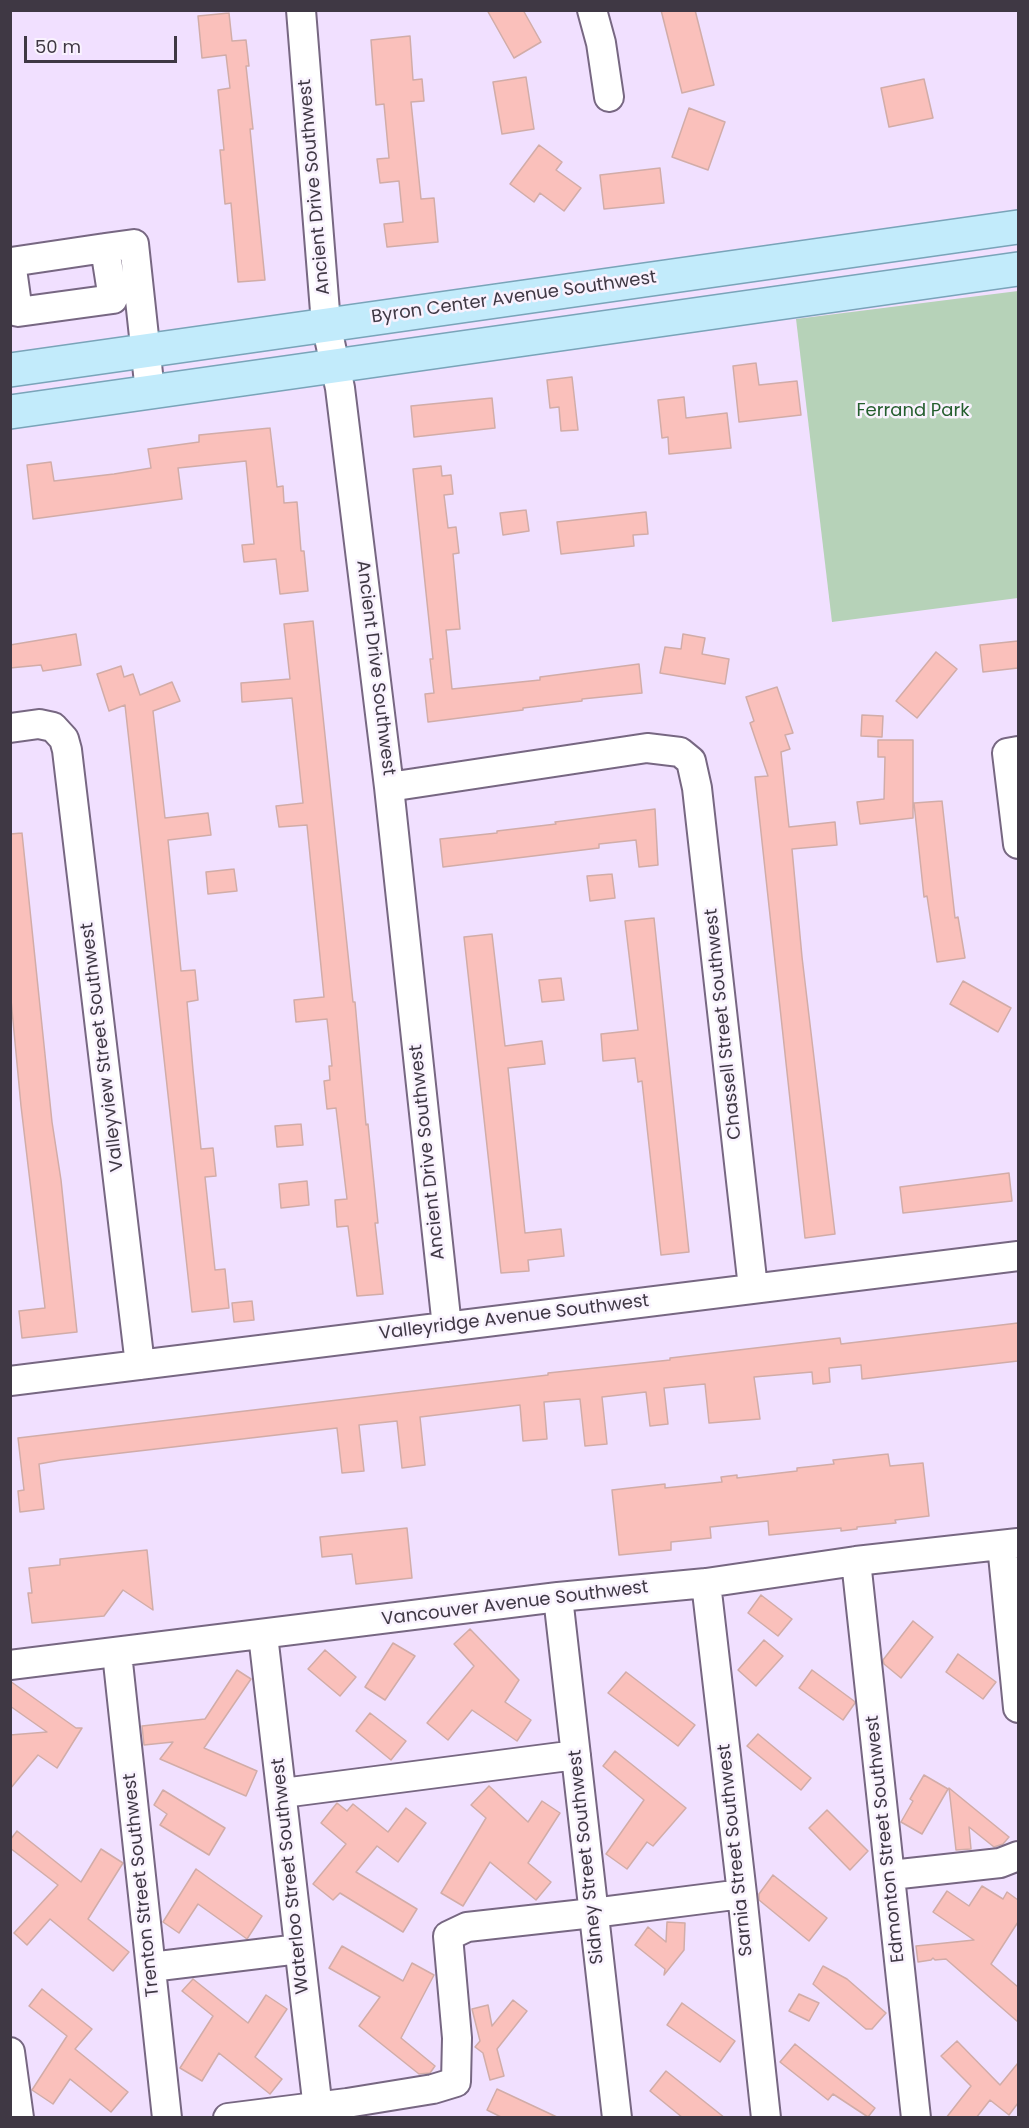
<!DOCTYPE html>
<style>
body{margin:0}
#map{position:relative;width:1029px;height:2128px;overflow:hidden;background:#f1e0ff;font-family:Poppins,sans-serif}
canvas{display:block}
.frame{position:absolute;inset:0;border:12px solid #3f3844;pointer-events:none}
.scale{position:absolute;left:24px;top:36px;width:153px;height:27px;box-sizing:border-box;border:3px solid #3f3844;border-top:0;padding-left:8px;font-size:18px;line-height:21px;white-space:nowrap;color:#3f3844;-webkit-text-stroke:4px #f9f2fe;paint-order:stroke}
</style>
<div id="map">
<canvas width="1029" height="2128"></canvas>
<div class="frame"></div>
<div class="scale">50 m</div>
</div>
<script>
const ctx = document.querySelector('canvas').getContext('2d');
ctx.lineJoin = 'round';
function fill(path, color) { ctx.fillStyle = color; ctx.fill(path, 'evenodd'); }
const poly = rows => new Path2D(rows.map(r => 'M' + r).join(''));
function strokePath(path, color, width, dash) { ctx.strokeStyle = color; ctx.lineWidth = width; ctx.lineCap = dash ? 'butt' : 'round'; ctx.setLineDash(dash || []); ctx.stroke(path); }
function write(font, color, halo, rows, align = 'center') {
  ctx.font = font + ' Poppins,sans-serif'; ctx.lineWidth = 5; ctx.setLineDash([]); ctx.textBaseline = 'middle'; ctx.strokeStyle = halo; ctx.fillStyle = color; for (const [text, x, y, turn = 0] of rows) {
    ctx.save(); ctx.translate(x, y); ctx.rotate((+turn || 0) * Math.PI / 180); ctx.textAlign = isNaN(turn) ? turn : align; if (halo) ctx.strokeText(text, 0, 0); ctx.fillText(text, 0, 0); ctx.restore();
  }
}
fill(poly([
 [1018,291,1018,598,832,622,796,319]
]), '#b6d2b8');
const building = poly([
 [487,10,523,10,541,42,514,58,487,10],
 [661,10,695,10,714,85,682,93,661,10],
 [229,13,232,41,246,40,249,66,246,66,253,129,250,129,265,280,238,282,231,203,225,204,220,150,224,150,218,90,230,88,226,55,202,58,198,16,229,13],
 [410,36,413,80,422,79,424,101,411,102,421,199,434,198,438,242,387,247,384,224,403,222,399,181,380,183,377,159,389,158,384,104,376,105,371,40,410,36],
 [526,77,534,129,502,134,493,82,526,77],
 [924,79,933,118,889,127,881,88,924,79],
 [689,108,725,122,708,170,672,157,689,108],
 [539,145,562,162,556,170,581,188,564,211,540,193,534,202,510,184,539,145],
 [660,168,664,203,604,209,600,175,660,168],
 [756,363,759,385,797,381,801,415,739,422,733,366,756,363],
 [572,377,578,430,561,431,559,407,550,408,547,380,572,377],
 [684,397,686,418,727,413,731,448,669,454,668,437,662,438,658,400,684,397],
 [492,398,495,428,414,437,411,406,492,398],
 [270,428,277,487,283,486,284,503,297,502,301,551,304,551,308,591,280,594,276,559,244,562,242,545,254,544,246,461,178,468,182,499,33,519,27,465,51,462,54,481,114,474,151,468,148,449,199,442,199,435,270,428],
 [441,466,442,476,451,475,453,494,444,495,448,528,456,527,459,553,453,554,460,629,446,630,452,689,540,680,540,677,639,664,642,693,582,699,582,701,523,708,523,710,428,722,425,694,434,693,430,659,433,659,413,469,441,466],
 [526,510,529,531,503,535,500,513,526,510],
 [646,512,648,534,633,535,634,546,561,554,557,522,646,512],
 [313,621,353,1002,355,1002,366,1125,368,1124,372,1164,378,1223,375,1223,383,1294,357,1296,348,1226,337,1227,335,1200,347,1199,336,1108,327,1109,324,1081,330,1080,329,1066,332,1066,327,1019,296,1022,294,1000,324,997,307,825,279,827,276,806,303,803,292,698,242,702,241,683,290,679,284,624,313,621],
 [76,634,81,665,43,671,41,665,10,668,10,645,76,634],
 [683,634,705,638,702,654,729,659,725,684,660,673,665,647,681,649,683,634],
 [1018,641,1018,668,983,672,980,645,1018,641],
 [936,652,957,669,917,718,896,701,936,652],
 [121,666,124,677,133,674,140,695,172,682,180,701,153,711,165,818,208,813,211,835,168,840,181,971,195,970,198,1000,187,1002,193,1070,201,1149,213,1148,216,1176,205,1177,215,1270,225,1269,229,1308,192,1312,125,705,109,711,97,674,121,666],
 [777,687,793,733,785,735,790,749,781,752,789,827,835,822,837,845,792,849,802,957,835,1234,805,1238,755,777,768,776,750,723,754,721,746,697,777,687],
 [862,715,883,716,882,737,861,736,862,715],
 [878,740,913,740,913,818,860,824,857,802,884,799,885,757,878,757,878,740],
 [942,801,955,918,958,917,965,958,937,962,927,896,924,897,914,803,942,801],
 [655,809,658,865,639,867,636,840,599,844,599,848,443,867,440,839,497,833,497,831,556,824,555,822,655,809],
 [22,833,52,1122,61,1180,77,1332,22,1338,19,1311,45,1308,21,1106,10,989,10,834,22,833],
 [234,869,237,891,208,894,206,872,234,869],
 [612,874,615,898,590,901,587,876,612,874],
 [654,918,689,1252,661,1255,642,1081,638,1082,635,1058,603,1061,601,1034,638,1030,625,921,654,918],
 [492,934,505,1046,542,1041,545,1064,508,1068,525,1233,561,1229,564,1256,528,1260,529,1271,501,1273,464,937,492,934],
 [561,978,564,1000,542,1002,539,980,561,978],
 [963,981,1011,1008,998,1032,950,1004,963,981],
 [301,1124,303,1145,277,1147,275,1126,301,1124],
 [1009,1173,1012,1201,903,1213,900,1187,1009,1173],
 [307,1181,309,1205,281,1208,279,1184,307,1181],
 [252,1301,254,1320,234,1322,232,1303,252,1301],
 [1018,1323,1018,1361,862,1379,861,1365,829,1368,830,1382,813,1384,812,1372,754,1377,760,1419,709,1423,705,1384,664,1388,668,1424,650,1426,646,1392,602,1397,607,1444,585,1446,580,1399,544,1402,547,1439,523,1441,520,1405,420,1417,425,1465,402,1468,397,1421,359,1425,364,1471,342,1473,337,1428,61,1460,39,1464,44,1509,20,1512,18,1491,24,1490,18,1438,548,1375,548,1373,670,1360,670,1358,798,1343,840,1338,841,1344,1018,1323],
 [888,1454,890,1466,923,1463,929,1516,895,1520,896,1523,857,1527,857,1529,841,1531,841,1528,769,1535,768,1521,710,1527,711,1538,671,1542,671,1550,619,1555,612,1490,665,1484,665,1488,722,1482,721,1477,737,1475,737,1478,797,1471,797,1468,834,1464,833,1460,888,1454],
 [407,1528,412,1578,356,1584,352,1554,322,1557,320,1537,407,1528],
 [147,1550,153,1610,123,1590,104,1616,32,1623,28,1593,32,1593,29,1568,60,1565,60,1559,147,1550],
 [761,1595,792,1619,778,1636,748,1613,761,1595],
 [913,1621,933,1637,901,1678,884,1664,883,1660,913,1621],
 [470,1629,519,1680,505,1702,531,1720,517,1741,472,1710,448,1740,427,1723,474,1666,454,1644,470,1629],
 [764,1640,783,1656,756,1686,738,1670,764,1640],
 [393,1643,415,1656,385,1700,365,1687,393,1643],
 [325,1650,356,1677,340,1696,308,1669,325,1650],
 [958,1654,996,1682,983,1699,946,1672,958,1654],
 [237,1670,251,1679,204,1748,257,1771,246,1796,160,1759,173,1742,144,1745,142,1726,205,1719,237,1670],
 [812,1670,854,1701,855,1703,843,1720,799,1688,812,1670],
 [626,1672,695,1725,678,1746,608,1693,626,1672],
 [10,1681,76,1728,82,1728,57,1768,38,1755,10,1789,10,1735,47,1732,10,1706,10,1681],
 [370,1713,406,1741,391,1760,356,1731,370,1713],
 [758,1734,811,1778,801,1790,747,1746,758,1734],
 [615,1751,686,1808,653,1846,647,1842,627,1869,606,1854,644,1800,603,1766,615,1751],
 [924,1775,948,1789,922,1834,901,1822,913,1801,910,1799,924,1775],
 [489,1786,528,1822,542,1801,560,1813,528,1863,551,1882,536,1900,490,1862,463,1906,441,1893,486,1818,471,1805,489,1786],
 [949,1788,1009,1837,1003,1844,994,1847,969,1827,971,1849,956,1850,949,1788],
 [163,1790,225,1828,209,1855,160,1825,167,1814,154,1805,163,1790],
 [337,1803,347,1811,353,1804,388,1832,406,1808,426,1823,398,1862,377,1846,356,1872,417,1909,403,1932,340,1893,333,1900,313,1884,346,1844,321,1823,337,1803],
 [827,1810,868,1851,850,1870,809,1828,827,1810],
 [17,1831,81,1882,101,1849,123,1863,88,1919,129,1952,113,1971,50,1919,27,1945,14,1933,58,1885,10,1848,10,1840,17,1831],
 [196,1869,262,1916,247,1939,198,1904,179,1933,163,1922,196,1869],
 [773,1875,827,1918,809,1941,759,1900,759,1894,773,1875],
 [982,1886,1003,1899,1007,1892,1018,1900,1018,1922,991,1964,1018,1987,1018,2022,946,1959,935,1960,933,1958,931,1960,918,1962,916,1946,974,1940,933,1912,947,1891,969,1906,982,1886],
 [667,1922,685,1923,684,1950,664,1975,665,1969,635,1945,648,1927,666,1942,667,1922],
 [342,1946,403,1981,412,1963,434,1975,401,2038,435,2066,430,2073,419,2074,359,2026,380,1997,329,1968,342,1946],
 [823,1966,847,1979,886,2013,872,2029,866,2029,813,1984,823,1966],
 [193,1979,248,2023,266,1995,287,2009,255,2057,282,2079,270,2094,219,2053,202,2081,180,2068,213,2016,182,1991,193,1979],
 [42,1989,92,2029,75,2049,128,2092,111,2112,70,2079,53,2104,32,2090,67,2036,29,2006,42,1989],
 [799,1994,819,2003,809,2021,789,2011,799,1994],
 [513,2000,527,2011,497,2049,504,2076,490,2080,483,2053,475,2047,480,2041,472,2009,488,2005,492,2026,513,2000],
 [682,2003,735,2041,720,2062,667,2025,682,2003],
 [957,2041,1000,2085,1018,2063,1018,2103,1009,2115,990,2100,976,2118,946,2118,971,2086,941,2056,957,2041],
 [795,2044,875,2108,868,2117,833,2094,828,2100,780,2062,795,2044],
 [666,2071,725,2118,683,2118,650,2091,666,2071],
 [497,2089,559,2118,503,2118,487,2110,497,2089]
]);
fill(building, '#fac0bb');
strokePath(building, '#d1aca8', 1.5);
const minor = poly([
 [301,10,326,324,340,388,389,787,447,1327],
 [592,10,601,43,609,97],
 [105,248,113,299,18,312,11,262,105,248,134,244,150,392],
 [10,728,39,724,53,727,64,739,67,750,140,1365],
 [1018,751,1007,753,1018,844],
 [389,787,647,748,680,752,691,761,697,788,753,1288],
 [10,1381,1018,1256],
 [1002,1545,1018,1708],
 [856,1561,916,2118],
 [706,1583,742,1894,766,2118],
 [558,1597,617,2118],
 [263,1635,319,2118],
 [117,1653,167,2118],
 [10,1665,558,1597,706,1583,856,1561,1018,1543],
 [283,1793,576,1755],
 [891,1875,1000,1863,1018,1856],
 [151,1967,299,1949],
 [10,2052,19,2118],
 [228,2118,347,2103,433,2089,456,2082,457,2038,448,1936,467,1927,593,1913,742,1894]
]);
const major = poly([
 [10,370,1018,227],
 [10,412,1018,269]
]);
strokePath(minor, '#776782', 32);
strokePath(major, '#7aa4b9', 36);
strokePath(minor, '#fff', 28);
strokePath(major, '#c2ebfb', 33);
write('18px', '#3f3844', '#f9f2fe', [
 ["Ancient Drive Southwest",315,187,-95],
 ["Byron Center Avenue Southwest",514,298,-8],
 ["Ancient Drive Southwest",375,668,83],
 ["Chassell Street Southwest",724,1024,-96],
 ["Valleyview Street Southwest",103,1047,-97],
 ["Ancient Drive Southwest",428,1152,-96],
 ["Valleyridge Avenue Southwest",514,1318,-7],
 ["Vancouver Avenue Southwest",515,1604,-7],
 ["Edmonton Street Southwest",886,1839,-96],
 ["Sarnia Street Southwest",736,1850,-96],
 ["Sidney Street Southwest",587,1857,-96],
 ["Waterloo Street Southwest",291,1876,-96],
 ["Trenton Street Southwest",142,1885,-96]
]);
write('18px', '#245e2e', '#f9f2fe', [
 ["Ferrand Park",913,411]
]);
</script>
